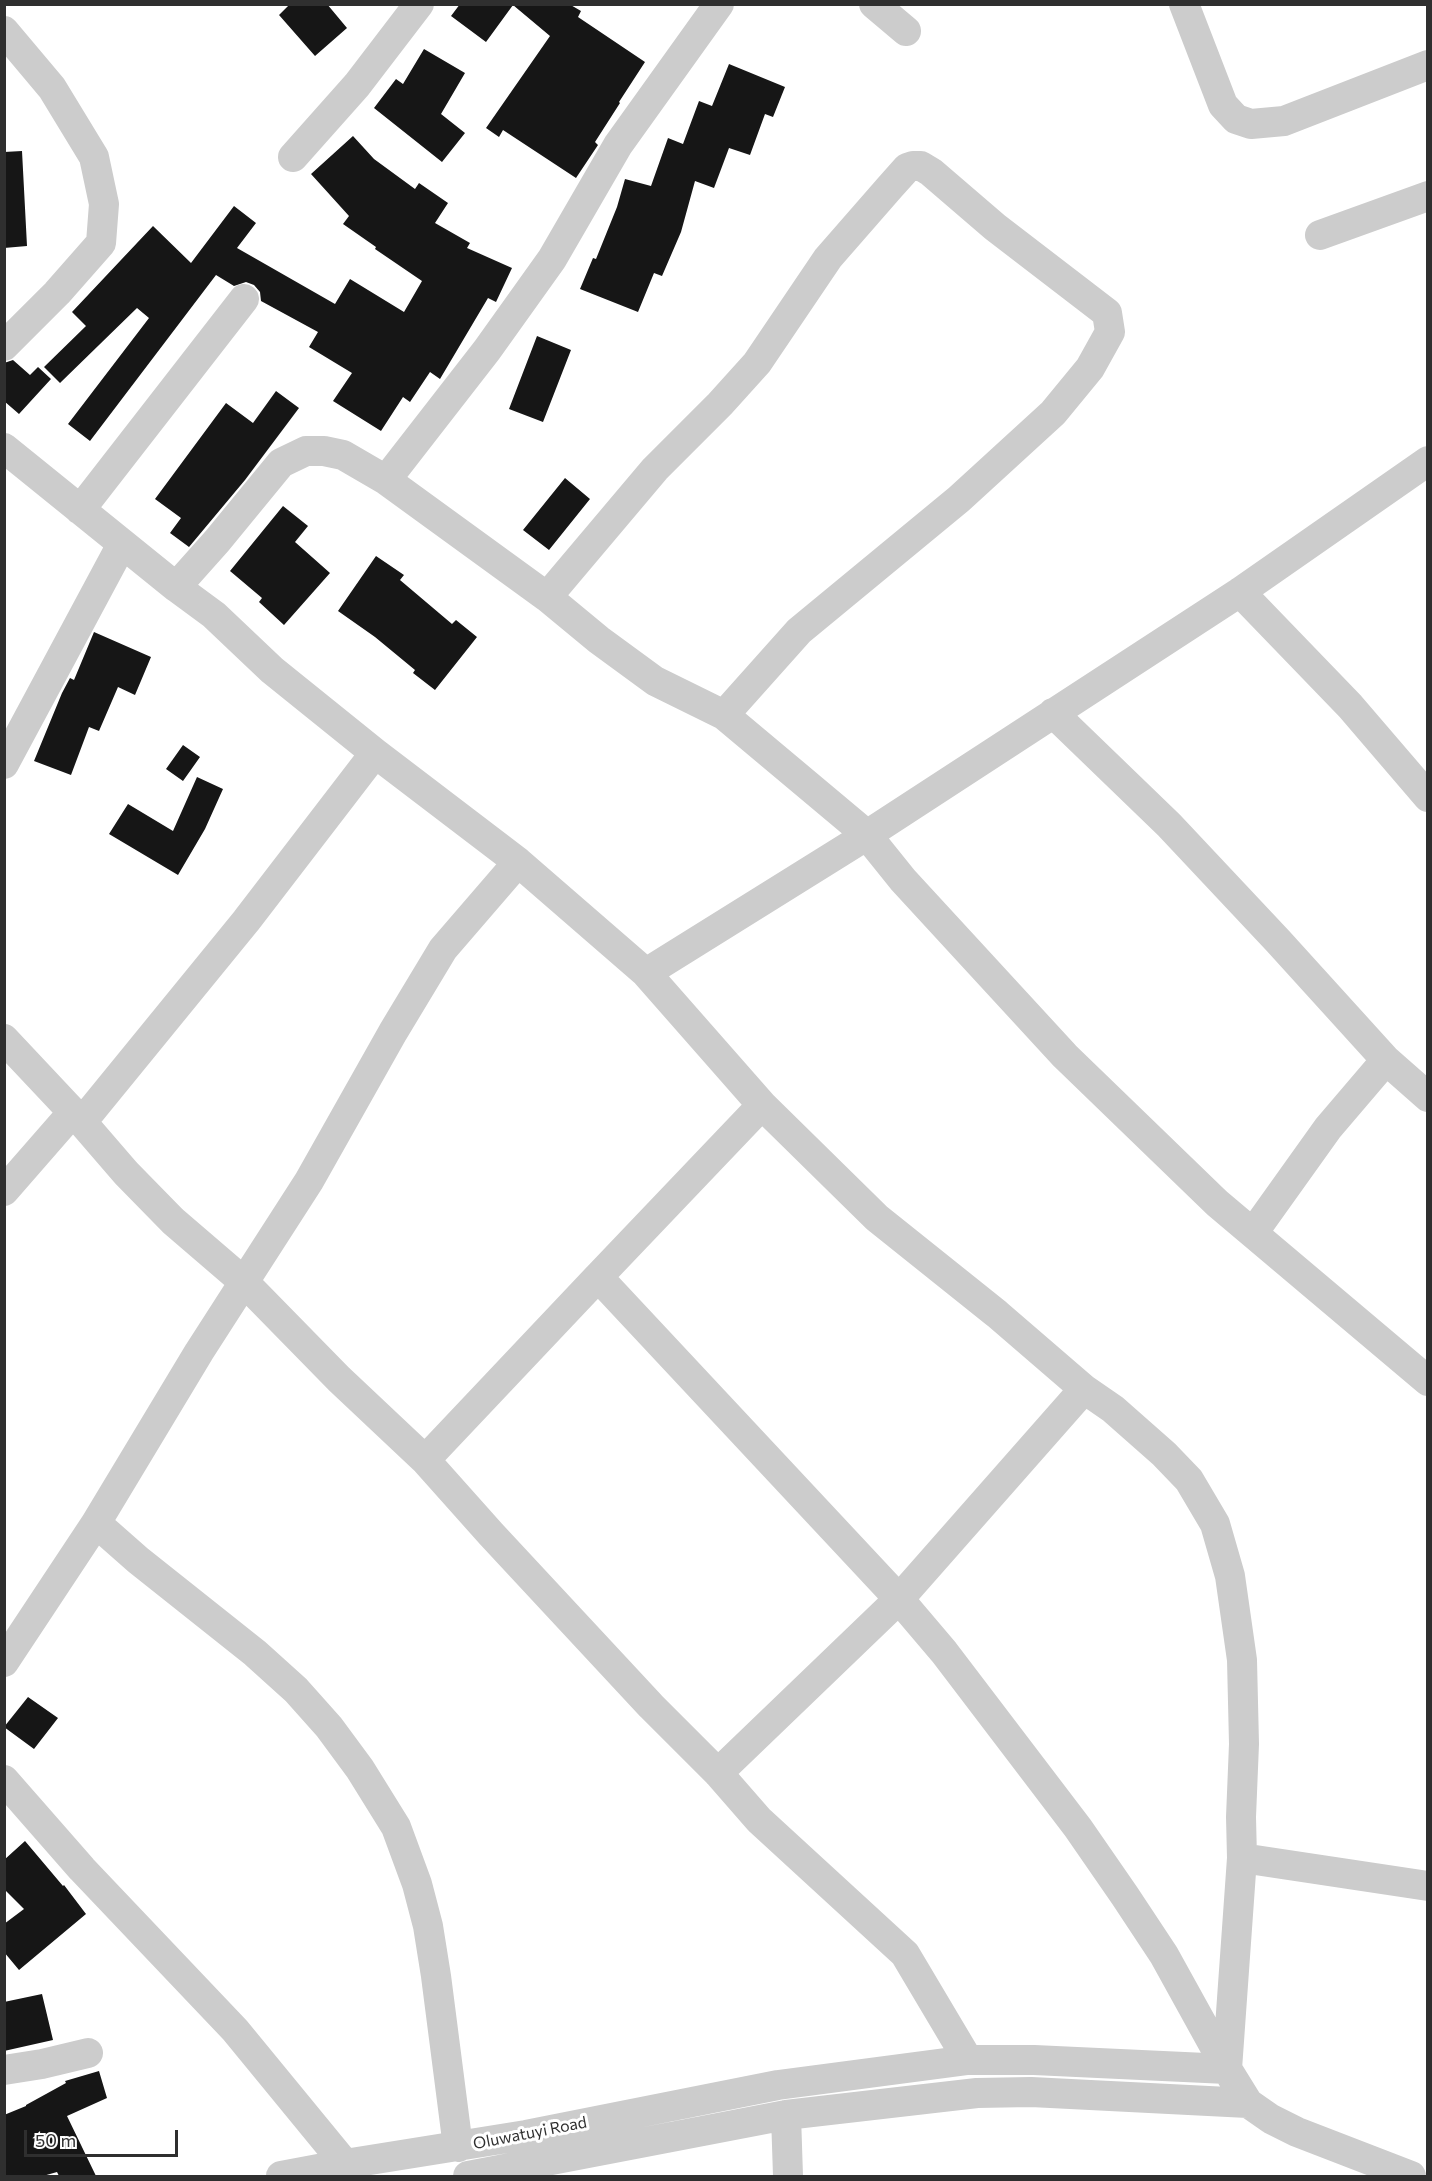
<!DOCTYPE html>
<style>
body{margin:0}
#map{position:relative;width:1432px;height:2181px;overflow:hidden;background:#fff;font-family:Commissioner,sans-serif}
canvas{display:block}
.frame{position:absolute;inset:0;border:6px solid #2f2f2f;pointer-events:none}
.scale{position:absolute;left:24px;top:2130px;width:154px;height:27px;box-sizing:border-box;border:3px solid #2f2f2f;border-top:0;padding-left:8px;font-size:18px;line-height:21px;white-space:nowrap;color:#2f2f2f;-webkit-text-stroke:4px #fff;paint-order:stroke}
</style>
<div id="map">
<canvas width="1432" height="2181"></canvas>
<div class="frame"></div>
<div class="scale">50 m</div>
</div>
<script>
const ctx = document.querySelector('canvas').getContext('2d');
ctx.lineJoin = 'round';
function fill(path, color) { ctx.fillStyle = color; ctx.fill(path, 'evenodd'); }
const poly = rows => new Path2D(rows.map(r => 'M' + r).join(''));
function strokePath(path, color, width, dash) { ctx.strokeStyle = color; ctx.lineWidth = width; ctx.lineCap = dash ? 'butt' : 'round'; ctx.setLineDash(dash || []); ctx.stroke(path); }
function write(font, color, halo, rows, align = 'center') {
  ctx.font = font + ' Commissioner,sans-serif'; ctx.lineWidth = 6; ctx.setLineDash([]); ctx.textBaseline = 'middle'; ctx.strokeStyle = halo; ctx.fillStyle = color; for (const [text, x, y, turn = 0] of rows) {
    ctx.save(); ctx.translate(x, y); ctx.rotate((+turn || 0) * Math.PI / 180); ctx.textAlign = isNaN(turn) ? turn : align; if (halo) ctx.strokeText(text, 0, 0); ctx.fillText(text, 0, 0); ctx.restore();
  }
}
fill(poly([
 [290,4,327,4,347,28,315,56,279,15],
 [460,4,569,4,581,11,578,17,645,62,619,102,620,103,595,142,598,145,576,178,503,130,499,137,486,128,550,36,513,5,486,42,451,16],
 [424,49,465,73,441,114,465,133,442,162,374,108,396,79,403,84],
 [729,64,785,87,773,117,765,114,750,155,729,148,714,188,695,181,681,232,662,276,654,273,638,312,580,289,593,258,596,259,617,207,625,179,651,186,668,138,683,144,699,101,712,106],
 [353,136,374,159,415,189,419,183,448,203,435,223,470,243,467,248,512,268,496,302,488,298,440,379,430,372,410,402,403,397,381,431,333,401,352,373,309,347,318,332,261,301,260,292,254,285,246,282,234,286,216,275,90,441,68,424,149,318,137,308,60,383,44,367,86,326,72,312,153,226,191,263,234,206,256,223,237,248,335,304,350,279,404,312,422,281,375,249,376,247,343,224,349,216,311,174],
 [22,151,27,246,4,248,4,152],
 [537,336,571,350,543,422,509,409],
 [13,360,30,375,38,367,51,379,19,414,4,401,4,363],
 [276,391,299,408,245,480,189,547,170,533,181,518,155,499,226,403,253,423],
 [565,478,590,499,549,550,523,530],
 [283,506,308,526,295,542,330,573,284,625,259,602,262,598,230,571],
 [376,556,404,575,400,580,452,624,456,620,477,637,435,690,413,673,415,670,375,637,338,611],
 [94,632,151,657,135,695,118,687,99,731,89,727,71,775,34,761,62,693,70,678,74,680],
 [183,745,200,757,183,781,166,769],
 [197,777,223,789,205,829,178,875,109,834,128,804,173,831],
 [28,1697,58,1718,34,1749,4,1727],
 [25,1841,63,1886,64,1885,86,1914,19,1970,4,1952,4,1924,24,1909,4,1889,4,1860],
 [42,1994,53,2040,4,2051,4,2002],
 [99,2071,107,2098,67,2116,96,2176,59,2176,57,2172,43,2176,4,2176,4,2115,26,2106,26,2105,66,2083,65,2081]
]), '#161616');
strokePath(poly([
 [874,4,906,31],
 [1184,4,1223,105,1236,119,1251,124,1284,121,1428,65],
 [4,31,52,88,94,157,104,204,101,243,57,293,4,346],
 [293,157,357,85,419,4],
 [1320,235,1428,196],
 [4,448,176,587,214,615,272,670,375,753,518,862,646,973,762,1105,877,1218,997,1314,1084,1389,1113,1409,1164,1454,1189,1480,1215,1524,1230,1576,1242,1660,1244,1744,1241,1817,1242,1858,1227,2069],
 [386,480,487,350,552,259,618,145,719,4],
 [80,510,244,299],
 [176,587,217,541,281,463,306,451,324,451,343,455,386,480,547,597,599,640,655,681,724,715,866,834,903,880,1065,1056,1217,1203,1428,1381],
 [1240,592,1350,706,1428,797],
 [547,597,655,469,720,404,757,363,828,258,890,187,907,168,913,166,921,166,931,172,995,227,1107,313,1110,332,1090,368,1053,413,959,499,799,631,724,715],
 [1053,713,1169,825,1278,941,1386,1060,1428,1097],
 [4,764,122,544],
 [518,862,443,949,393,1032,309,1181,244,1282,339,1379,425,1460,491,1534,651,1706,718,1773,759,1820,905,1954,968,2060],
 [646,973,853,844,1240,592,1428,461],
 [4,1039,82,1122,246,921,375,753],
 [4,1191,72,1113],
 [1253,1233,1328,1128,1386,1060],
 [598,1277,762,1105],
 [425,1460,598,1277,899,1599,1084,1389],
 [96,1523,138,1560,255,1653,296,1690,329,1727,360,1769,396,1827,417,1884,428,1926,436,1976,458,2147],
 [4,1662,96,1523,199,1352,244,1282,173,1221,126,1173,82,1122],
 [718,1773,899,1599,944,1652,1078,1828,1125,1896,1164,1955,1227,2069,1248,2103,1271,2119,1297,2132,1411,2176],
 [4,1780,82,1869,235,2030,345,2164],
 [1242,1858,1428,1886],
 [4,2070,42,2064,88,2053],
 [786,2115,788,2176],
 [281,2176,345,2164,526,2135,778,2085,968,2060,1034,2060,1227,2069],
 [468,2176,786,2115,977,2093,1031,2092,1248,2103]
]), '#ccc', 30);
write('16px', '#2f2f2f', '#fff', [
 ["Oluwatuyi Road",530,2133,-11]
]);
</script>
